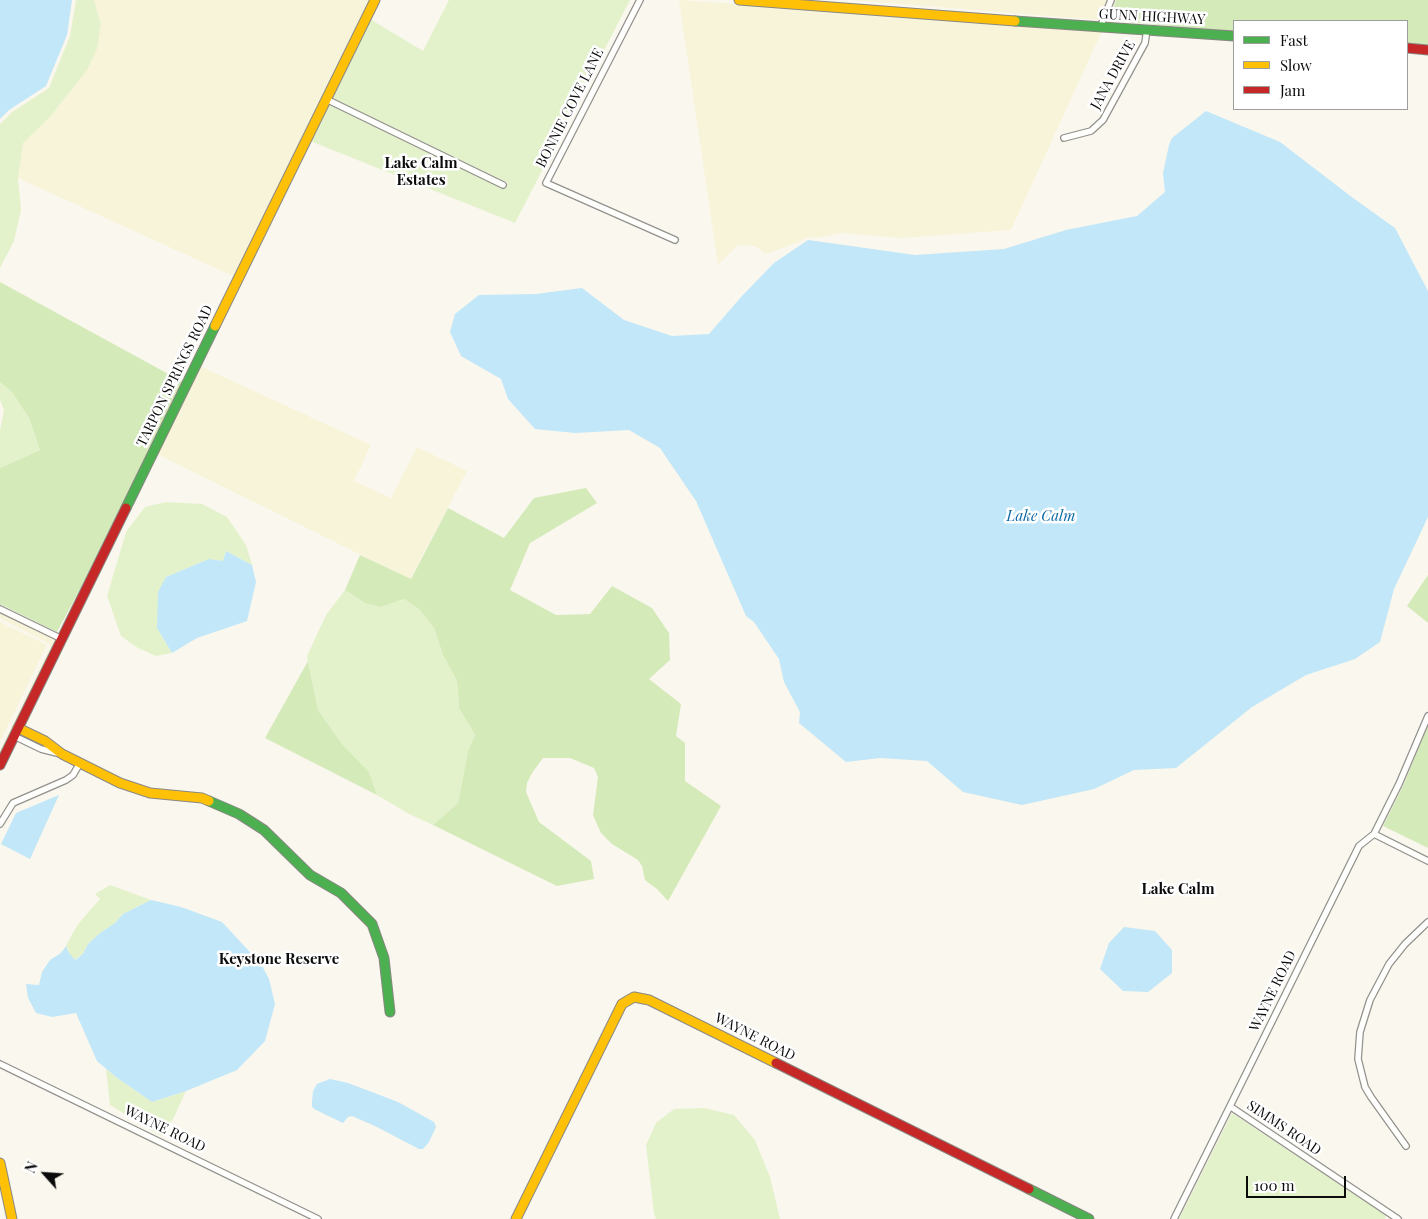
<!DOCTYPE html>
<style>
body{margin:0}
#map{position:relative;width:1428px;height:1219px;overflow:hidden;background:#faf7ee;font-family:"Playfair Display",serif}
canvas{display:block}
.legend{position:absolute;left:1233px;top:20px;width:175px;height:90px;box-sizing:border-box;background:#fff;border:1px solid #9d9d9d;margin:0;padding:6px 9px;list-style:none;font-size:15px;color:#0b0b0b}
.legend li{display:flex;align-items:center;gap:10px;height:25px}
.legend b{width:25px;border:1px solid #9d9d9d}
.north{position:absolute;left:20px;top:1149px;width:50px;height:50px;-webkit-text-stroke:4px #fff;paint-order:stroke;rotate:296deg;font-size:14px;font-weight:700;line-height:20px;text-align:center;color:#0b0b0b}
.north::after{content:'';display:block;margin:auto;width:18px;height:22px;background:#0b0b0b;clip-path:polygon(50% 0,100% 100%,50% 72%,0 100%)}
.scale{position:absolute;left:1246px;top:1176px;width:100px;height:22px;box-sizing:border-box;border:2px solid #0b0b0b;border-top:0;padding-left:6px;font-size:15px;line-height:18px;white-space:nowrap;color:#0b0b0b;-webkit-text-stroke:4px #fff;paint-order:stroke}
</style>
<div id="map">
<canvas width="1428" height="1219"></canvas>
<ul class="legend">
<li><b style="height:6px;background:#4caf50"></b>Fast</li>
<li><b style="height:6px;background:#ffc107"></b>Slow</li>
<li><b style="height:6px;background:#c62828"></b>Jam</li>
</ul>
<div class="north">N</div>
<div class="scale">100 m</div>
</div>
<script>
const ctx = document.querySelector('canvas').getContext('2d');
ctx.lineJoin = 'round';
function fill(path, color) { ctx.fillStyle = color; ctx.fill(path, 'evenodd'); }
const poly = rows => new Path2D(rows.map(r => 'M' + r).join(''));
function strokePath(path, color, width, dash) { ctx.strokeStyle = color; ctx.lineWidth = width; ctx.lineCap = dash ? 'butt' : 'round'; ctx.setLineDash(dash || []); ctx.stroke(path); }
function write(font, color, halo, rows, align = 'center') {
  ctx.font = font + ' "Playfair Display",serif'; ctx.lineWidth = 5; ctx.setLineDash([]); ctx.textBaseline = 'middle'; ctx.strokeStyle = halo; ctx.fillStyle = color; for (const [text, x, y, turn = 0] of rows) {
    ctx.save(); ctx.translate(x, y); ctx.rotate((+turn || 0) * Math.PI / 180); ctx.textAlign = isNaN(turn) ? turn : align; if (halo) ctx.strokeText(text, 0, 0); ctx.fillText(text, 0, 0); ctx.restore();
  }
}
fill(poly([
 [94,0,371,0,235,277,18,178,23,143,50,117,87,70,97,49,101,24],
 [679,0,891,14,1102,31,1011,230,901,238,841,233,816,238,807,237,799,242,765,254,756,246,738,245,718,265],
 [851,0,1116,0,1110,21],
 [200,366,371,445,354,481,391,498,417,447,467,471,410,579,157,454],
 [0,613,57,640,0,756,0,750,51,645,0,618],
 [0,622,47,645,0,742]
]), '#f8f4d9');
fill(poly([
 [76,0,94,0,101,24,97,49,87,70,50,117,23,143,18,178,21,210,14,241,0,268,0,124,12,112,49,88,70,36],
 [449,0,630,0,515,223,310,141,328,104,505,189,508,183,331,98,370,19,423,51],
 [0,382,12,392,29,418,40,450,0,468,0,431,4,410,0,400],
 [166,502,202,504,227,517,246,545,252,565,226,551,223,561,209,559,166,577,157,628,172,653,156,656,138,648,121,636,107,596,126,532,145,507],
 [345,590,365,603,381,607,404,599,420,610,434,628,443,655,457,681,459,708,475,735,468,751,458,803,433,825,409,814,377,795,369,772,342,744,318,710,307,656,326,615],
 [110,885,151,900,123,914,115,923,100,933,88,944,83,954,74,960,69,953,66,946,71,936,79,923,100,899,95,894],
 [106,1069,116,1077,152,1102,186,1091,173,1119,161,1136,110,1105],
 [704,1108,734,1115,755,1140,770,1177,780,1219,656,1219,654,1214,646,1145,656,1123,674,1109],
 [1232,1113,1386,1215,1385,1219,1179,1219]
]), '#e4f2cc');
fill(poly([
 [1116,0,1428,0,1428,46,1407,44,1407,21,1234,21,1234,31,1110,21],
 [0,282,183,382,108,537,57,632,0,604,0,468,40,450,29,418,12,392,0,382],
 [586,488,597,503,530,543,510,590,556,615,590,614,612,586,652,608,669,633,670,660,649,679,681,704,676,736,685,743,685,781,721,806,668,901,657,889,645,880,642,866,638,860,612,844,601,833,593,815,598,777,594,768,570,758,543,758,532,773,527,783,526,792,539,822,591,861,594,879,557,886,433,825,458,803,468,751,475,735,459,708,457,681,443,655,434,628,420,610,404,599,381,607,365,603,345,590,360,555,411,579,448,508,504,538,534,498],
 [1428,575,1428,623,1407,606],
 [308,661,318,710,342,744,369,772,377,795,265,738],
 [1428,725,1428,848,1383,826,1403,786]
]), '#d5eab9');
fill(poly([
 [0,0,72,0,67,35,46,86,9,110,0,119],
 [1206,111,1280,142,1353,198,1395,228,1428,291,1428,517,1394,589,1380,642,1355,659,1306,675,1252,707,1176,768,1134,770,1094,789,1022,805,963,792,927,761,880,758,846,762,799,723,800,712,784,682,779,659,754,622,746,616,696,501,660,448,629,430,575,433,535,429,508,399,501,379,461,356,450,332,455,314,479,295,536,294,582,288,624,320,672,336,709,334,742,296,774,263,808,240,915,255,1004,249,1066,230,1137,216,1165,192,1163,173,1169,145,1172,138],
 [226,551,252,565,256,582,247,621,197,638,172,653,157,628,158,592,166,577,209,559,223,561],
 [59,795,30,859,1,844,16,813],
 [151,900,181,907,222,922,261,964,269,979,275,1004,265,1041,237,1070,186,1091,152,1102,116,1077,97,1061,76,1013,52,1017,36,1013,28,998,26,984,39,985,42,972,50,960,61,953,66,946,69,953,75,960,83,954,88,944,100,933,115,923,123,914],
 [1124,927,1155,931,1172,950,1172,973,1148,992,1123,991,1100,969,1109,943],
 [330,1079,348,1083,398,1102,434,1122,436,1127,429,1142,423,1149,419,1149,375,1126,352,1116,348,1117,343,1123,316,1110,312,1107,312,1102,313,1091,317,1084]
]), '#c1e7f8');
const street = poly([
 [640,0,546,183,675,240],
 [1100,28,1111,0],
 [326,99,503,185],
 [1064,138,1091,131,1103,120,1145,43,1147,29],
 [0,609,62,639],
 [14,736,41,749,61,754],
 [0,824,13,803,66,780,73,775,80,763],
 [1374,834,1399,784,1428,716],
 [0,1064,318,1219],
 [1231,1107,1398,1219],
 [1406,1146,1371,1097,1365,1087,1358,1059,1360,1032,1370,1000,1389,964,1405,944,1428,922],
 [1174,1219,1359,846,1374,834,1428,861]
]);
const fast = poly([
 [1015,21,1234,36],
 [126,508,215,326],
 [209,801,239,814,264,830,310,875,341,893,372,924,384,958,390,1012],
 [1029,1189,1089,1219]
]);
const slow = poly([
 [739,0,1015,21],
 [215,326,375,0],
 [18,728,45,741,62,754,120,783,150,793,202,798,209,801],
 [0,1163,12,1219],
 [516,1219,622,1004,634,997,649,1000,776,1063]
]);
const jam = poly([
 [1407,48,1428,50],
 [0,765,126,508],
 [776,1063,1029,1189]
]);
strokePath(street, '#93918d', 8);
strokePath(fast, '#898884', 11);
strokePath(slow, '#898884', 11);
strokePath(jam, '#898884', 11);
strokePath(street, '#fefefc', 5.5);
strokePath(fast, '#4caf50', 9);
strokePath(slow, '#ffc107', 9);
strokePath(jam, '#c62828', 9);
write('14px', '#0b0b0b', '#fff', [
 ["GUNN HIGHWAY",1152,17,3],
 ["JANA DRIVE",1113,75,-61],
 ["BONNIE COVE LANE",570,108,-63],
 ["TARPON SPRINGS ROAD",175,376,-64],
 ["WAYNE ROAD",1273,991,-64],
 ["WAYNE ROAD",755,1037,27],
 ["SIMMS ROAD",1284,1128,34],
 ["WAYNE ROAD",165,1129,26]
]);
write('bold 15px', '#0b0b0b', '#fff', [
 ["Lake Calm",421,163],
 ["Estates",421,180],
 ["Lake Calm",1178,889],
 ["Keystone Reserve",279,959]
]);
write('italic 15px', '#0b6aa7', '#fff', [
 ["Lake Calm",1041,516]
]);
</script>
